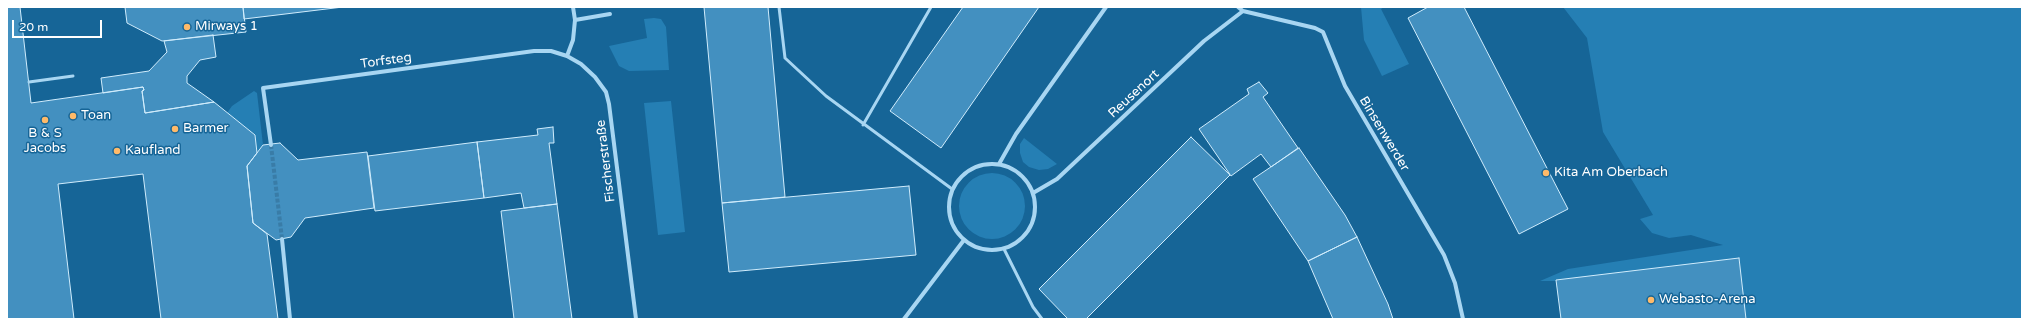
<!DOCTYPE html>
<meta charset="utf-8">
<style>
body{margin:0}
#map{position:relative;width:2029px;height:326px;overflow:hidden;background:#166597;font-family:"Varela Round",sans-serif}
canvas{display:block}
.frame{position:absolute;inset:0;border:8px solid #fff;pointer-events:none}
.scale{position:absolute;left:12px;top:20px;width:90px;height:18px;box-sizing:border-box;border:2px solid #fff;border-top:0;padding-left:5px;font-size:12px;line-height:14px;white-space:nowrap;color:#fff;-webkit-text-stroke:3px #166597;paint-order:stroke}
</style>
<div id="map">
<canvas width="2029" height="326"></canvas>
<div class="frame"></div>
<div class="scale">20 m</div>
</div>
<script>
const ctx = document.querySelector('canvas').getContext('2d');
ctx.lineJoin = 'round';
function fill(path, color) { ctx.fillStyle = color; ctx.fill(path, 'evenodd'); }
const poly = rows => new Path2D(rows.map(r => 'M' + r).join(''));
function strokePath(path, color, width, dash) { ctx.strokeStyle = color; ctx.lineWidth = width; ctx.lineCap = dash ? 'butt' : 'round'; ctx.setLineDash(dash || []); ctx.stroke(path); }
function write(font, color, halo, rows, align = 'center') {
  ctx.font = font + ' "Varela Round",sans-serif'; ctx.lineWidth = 3; ctx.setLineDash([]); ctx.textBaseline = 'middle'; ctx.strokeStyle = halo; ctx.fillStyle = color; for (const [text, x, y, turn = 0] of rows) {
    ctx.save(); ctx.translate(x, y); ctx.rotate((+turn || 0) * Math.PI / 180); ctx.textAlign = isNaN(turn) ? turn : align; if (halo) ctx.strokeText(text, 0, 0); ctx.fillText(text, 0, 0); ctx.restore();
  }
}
fill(poly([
 [1361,7,1384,7,1381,9,1409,64,1382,76,1364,40],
 [1563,7,2022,7,2022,319,1561,319,1556,281,1540,281,1568,269,1723,245,1691,235,1669,238,1652,233,1640,219,1653,215,1603,132,1587,38],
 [654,18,661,19,666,27,669,70,629,71,619,66,609,46,647,38,644,19],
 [254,91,257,93,263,145,257,153,255,135,227,113,232,106],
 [671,101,685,232,658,235,644,103],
 [1024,138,1057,164,1048,169,1039,170,1029,167,1023,162,1020,153,1020,144],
 '959 206a33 33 0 1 1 66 0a33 33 0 1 1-66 0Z'
]), '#257fb4');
const building = poly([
 [7,7,20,7,31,103,143,87,144,90,142,91,145,113,214,102,255,135,257,153,247,166,253,223,267,234,278,319,161,319,143,174,58,184,74,319,7,319,7,7],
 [125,7,243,7,246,32,162,41,127,23,125,7],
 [243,7,343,7,244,19,243,7],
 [704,7,768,7,785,197,722,203,704,7],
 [963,7,1039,7,941,148,890,111,963,7],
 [1428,7,1464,7,1568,209,1519,234,1408,18,1428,7],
 [213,35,216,57,200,60,187,76,187,83,214,102,145,113,142,91,144,90,143,87,103,93,101,78,149,71,167,52,164,41,213,35],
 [1259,82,1268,93,1263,97,1298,148,1271,167,1261,154,1231,176,1199,129,1249,94,1247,89,1259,82],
 [553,127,554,143,549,143,557,204,524,208,521,193,484,198,477,142,538,135,537,129,553,127],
 [1191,137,1230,175,1086,319,1068,319,1039,289,1191,137],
 [477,142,484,198,375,211,368,156,477,142],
 [280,143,298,160,367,152,374,208,305,218,291,237,276,240,253,223,247,166,263,145,280,143],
 [1299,148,1345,215,1357,237,1308,261,1253,179,1299,148],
 [909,186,916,255,729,272,722,203,909,186],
 [557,204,572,319,514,319,501,211,557,204],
 [1357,237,1388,304,1393,319,1333,319,1308,261,1357,237],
 [1739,258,1746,319,1561,319,1556,280,1739,258]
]);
fill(building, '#4390c0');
strokePath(building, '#d0ecfc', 1);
strokePath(poly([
 [271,145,282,239]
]), '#397ca7', 4, [4, 2]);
strokePath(poly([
 [779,7,785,58,826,96,952,189],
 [29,82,73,76],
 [863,125,931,7],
 [1004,249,1033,307,1042,319]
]), '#a8d6f2', 3);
strokePath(poly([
 [1238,7,1243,11,1315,28,1323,32,1345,86,1444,255,1455,283,1463,319],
 [575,20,610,14],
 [567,56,573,40,575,20,573,7],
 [271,145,263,88,534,51,551,51,567,56,581,64,595,77,606,92,609,104,636,319],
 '949 207a43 43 0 1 1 86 0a43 43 0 1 1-86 0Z',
 [999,164,1016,134,1106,7],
 [1033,193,1057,179,1204,41,1243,11],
 [282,239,290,319],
 [904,319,964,240]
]), '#a8d6f2', 4);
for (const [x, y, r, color] of [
 [187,27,4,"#ffba69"],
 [73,116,4,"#ffba69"],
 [45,120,4,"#ffba69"],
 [175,129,4,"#ffba69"],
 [117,151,4,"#ffba69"],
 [1546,173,4,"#ffba69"],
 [1651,300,4,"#ffba69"]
]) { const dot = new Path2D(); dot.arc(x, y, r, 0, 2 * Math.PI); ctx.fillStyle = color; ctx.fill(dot); strokePath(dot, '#166597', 1.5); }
write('13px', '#fff', '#166597', [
 ["Mirways 1",195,27],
 ["Toan",81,116],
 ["Barmer",183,129],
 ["B & S",45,134,"center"],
 ["Jacobs",45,149,"center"],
 ["Kaufland",125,151],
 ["Kita Am Oberbach",1554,173],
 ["Webasto-Arena",1659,300]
], 'left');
write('13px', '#fff', '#166597', [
 ["Torfsteg",386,61,-8],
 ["Reusenort",1134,94,-43],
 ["Binsenwerder",1384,134,59],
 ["Fischerstraße",606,161,-97]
]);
</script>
